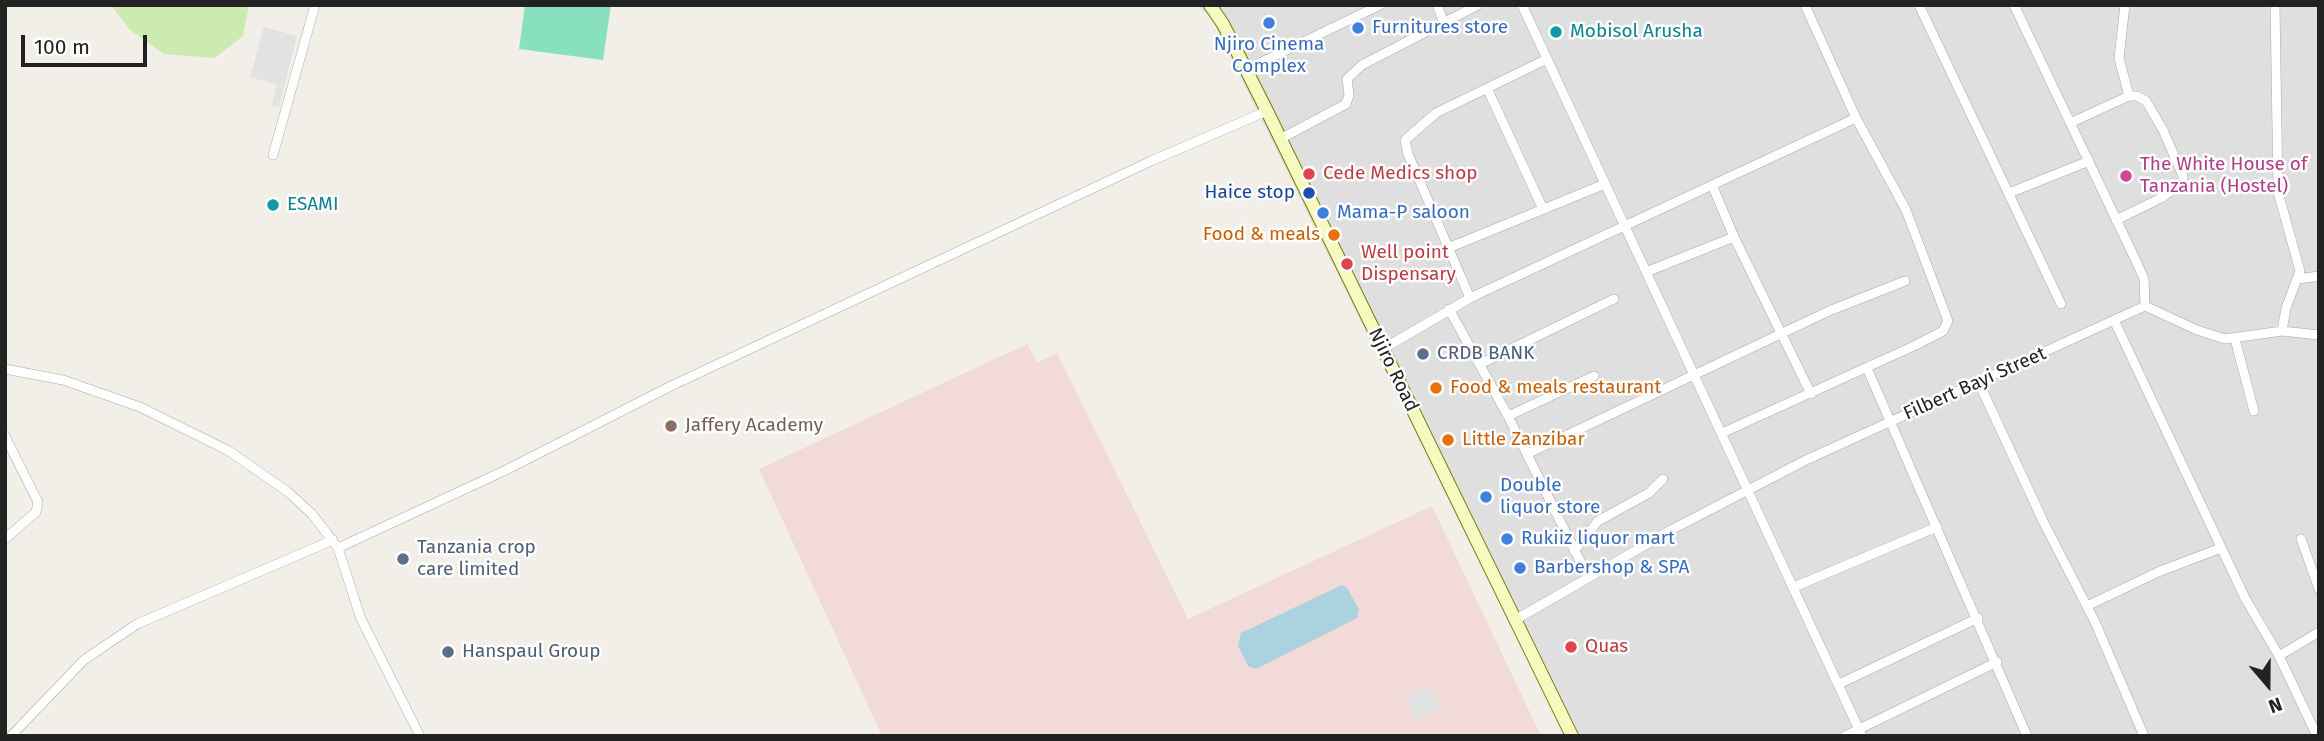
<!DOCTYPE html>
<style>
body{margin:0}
#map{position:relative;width:2324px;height:741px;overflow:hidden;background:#f2efe9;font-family:"Fira Sans",sans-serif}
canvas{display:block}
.frame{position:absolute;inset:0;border:7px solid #222;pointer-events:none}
.north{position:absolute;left:2233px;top:650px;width:70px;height:70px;-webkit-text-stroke:5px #fff;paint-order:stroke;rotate:160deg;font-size:19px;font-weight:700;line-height:28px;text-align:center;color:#222}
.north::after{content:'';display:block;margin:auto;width:24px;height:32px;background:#222;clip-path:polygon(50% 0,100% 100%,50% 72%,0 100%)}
.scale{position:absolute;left:21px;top:35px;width:126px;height:32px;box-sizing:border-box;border:4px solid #222;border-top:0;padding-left:9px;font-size:21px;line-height:24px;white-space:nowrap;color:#222;-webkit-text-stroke:5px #fff;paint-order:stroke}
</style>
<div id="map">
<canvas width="2324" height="741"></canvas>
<div class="frame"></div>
<div class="north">N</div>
<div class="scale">100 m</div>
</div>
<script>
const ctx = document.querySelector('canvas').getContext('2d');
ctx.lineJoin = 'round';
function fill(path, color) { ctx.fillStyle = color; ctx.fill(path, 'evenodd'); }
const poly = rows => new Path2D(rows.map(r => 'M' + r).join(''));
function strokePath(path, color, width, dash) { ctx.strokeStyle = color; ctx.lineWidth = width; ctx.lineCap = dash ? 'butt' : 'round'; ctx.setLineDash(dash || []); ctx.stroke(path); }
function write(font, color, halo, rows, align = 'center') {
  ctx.font = font + ' "Fira Sans",sans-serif'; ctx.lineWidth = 5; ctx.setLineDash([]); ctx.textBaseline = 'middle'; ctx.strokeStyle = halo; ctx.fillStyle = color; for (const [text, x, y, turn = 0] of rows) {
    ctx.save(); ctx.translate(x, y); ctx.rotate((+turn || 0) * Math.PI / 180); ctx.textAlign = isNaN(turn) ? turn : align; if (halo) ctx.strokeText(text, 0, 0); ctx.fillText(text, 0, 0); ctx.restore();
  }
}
fill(poly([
 [1196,5,2319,5,2319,736,1565,736,1211,17]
]), '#e0dfdf');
fill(poly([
 [1027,344,1037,363,1057,353,1188,619,1432,506,1541,736,882,736,759,469]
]), '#f2dad9');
fill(poly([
 [111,5,249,5,243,36,215,58,164,54,130,30]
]), '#cdebb0');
fill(poly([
 [525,5,611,5,603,60,519,49]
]), '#88e0be');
fill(poly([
 [264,27,297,36,279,107,272,105,277,85,250,77],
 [1430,686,1441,708,1415,720,1404,698]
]), '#e2e2e2');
fill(poly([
 [1342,585,1347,588,1359,609,1357,618,1256,669,1248,666,1238,646,1241,633]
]), '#aad3df');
const street = poly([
 [1437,5,1444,23],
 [1522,5,1862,736],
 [1919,5,2061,304],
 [2125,5,2119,58,2129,96],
 [2275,5,2278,192,2300,271,2286,308,2282,331],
 [1245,70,1380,5],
 [1487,88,1543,209],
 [2072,122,2129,96,2137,96,2146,101,2163,130,2183,176,2183,182,2161,198,2116,220],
 [1280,139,1346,104,1349,95,1347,79,1362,65,1478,5],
 [273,155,315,5],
 [1713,187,1734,237,1811,394],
 [2009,193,2089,161],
 [1448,248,1605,184],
 [1646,272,1734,237],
 [2298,279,2319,276],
 [1470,298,1408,154,1405,140,1436,113,1547,59],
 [2145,306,2197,330,2225,339,2282,331,2319,335],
 [1449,309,1508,416,1588,577],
 [2114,320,2245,598,2279,656,2317,736],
 [2235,339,2254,411],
 [1383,349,1470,298,1856,118],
 [1480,364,1614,299],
 [1867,368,2027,736],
 [5,369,63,380,140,407,229,451,288,492,312,514,338,548,361,619,420,736],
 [1979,383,2043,521,2095,622,2144,736],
 [1508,416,1594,376],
 [1722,433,1916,345,1943,331,1948,321,1906,210,1856,118,1805,5],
 [5,436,38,502,36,512,5,539],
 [1527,454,1829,311,1905,281],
 [2301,539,2319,589],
 [338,548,506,470,671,386,1151,161,1267,111],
 [1574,551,1598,521,1649,493,1663,479],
 [1794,587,1937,527],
 [2087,606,2158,572,2221,548],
 [1515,620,1673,529,1806,460,2145,306,2144,279,2137,263,2014,5],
 [2279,656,2319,632],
 [1839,684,1978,618],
 [11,736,84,660,137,624,333,540],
 [1845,736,1997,662]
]);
const secondary = poly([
 [1210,5,1223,24,1267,111,1572,736]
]);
strokePath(street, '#a9a9a9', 10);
strokePath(secondary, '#707d05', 14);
strokePath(street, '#fff', 9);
strokePath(secondary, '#f7fabf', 12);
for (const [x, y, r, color] of [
 [1269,23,7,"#3f7fe0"],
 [1358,28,7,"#3f7fe0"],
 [1556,32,7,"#0f9aa8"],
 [1309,174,7,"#e0444e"],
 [2126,176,7,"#d1479c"],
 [1309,193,7,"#1a4fb4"],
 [273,205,7,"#0f9aa8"],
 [1323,213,7,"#3f7fe0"],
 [1334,235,7,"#e8710a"],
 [1347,264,7,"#e0444e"],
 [1423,354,7,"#5c6f8a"],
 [1436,388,7,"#e8710a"],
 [671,426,7,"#8d6e63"],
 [1448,440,7,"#e8710a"],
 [1486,497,7,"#3f7fe0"],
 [1507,539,7,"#3f7fe0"],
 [403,559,7,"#5c6f8a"],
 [1520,568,7,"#3f7fe0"],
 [1571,647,7,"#e0444e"],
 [448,652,7,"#5c6f8a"]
]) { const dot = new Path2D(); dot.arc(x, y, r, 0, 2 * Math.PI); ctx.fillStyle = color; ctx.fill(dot); strokePath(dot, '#fff', 2.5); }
write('19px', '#366cbe', '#fff', [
 ["Furnitures store",1372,28],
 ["Njiro Cinema",1269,45,"center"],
 ["Complex",1269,67,"center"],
 ["Mama-P saloon",1337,213],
 ["Double",1500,486],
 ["liquor store",1500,508],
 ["Rukiiz liquor mart",1521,539],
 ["Barbershop & SPA",1534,568]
], 'left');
write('19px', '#0d838f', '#fff', [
 ["Mobisol Arusha",1570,32],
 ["ESAMI",287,205]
], 'left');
write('19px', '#b23c85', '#fff', [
 ["The White House of",2140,165],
 ["Tanzania (Hostel)",2140,187]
], 'left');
write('19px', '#be3a42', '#fff', [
 ["Cede Medics shop",1323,174],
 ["Well point",1361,253],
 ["Dispensary",1361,275],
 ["Quas",1585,647]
], 'left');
write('19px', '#164399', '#fff', [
 ["Haice stop",1295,193]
], 'right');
write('19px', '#c56008', '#fff', [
 ["Food & meals",1320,235,"right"],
 ["Food & meals restaurant",1450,388],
 ["Little Zanzibar",1462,440]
], 'left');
write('19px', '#4e5e75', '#fff', [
 ["CRDB BANK",1437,354],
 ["Tanzania crop",417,548],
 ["care limited",417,570],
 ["Hanspaul Group",462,652]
], 'left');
write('19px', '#222', '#fff', [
 ["Njiro Road",1393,370,64],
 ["Filbert Bayi Street",1975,384,-24]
]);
write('19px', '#785e54', '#fff', [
 ["Jaffery Academy",685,426]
], 'left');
</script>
